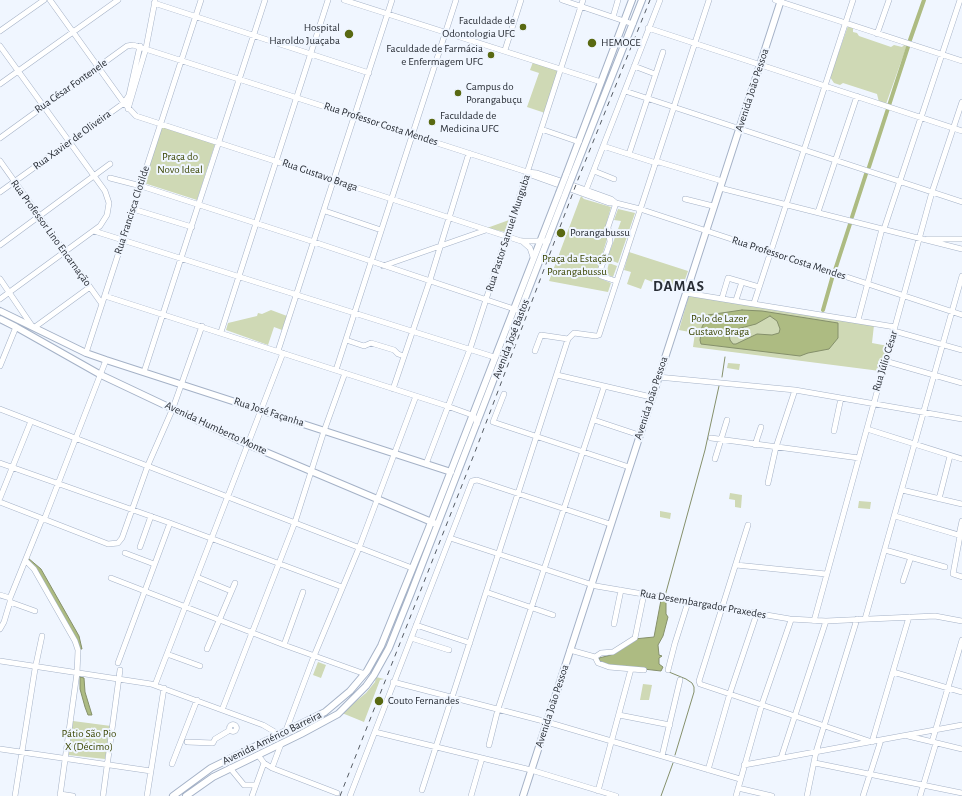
<!DOCTYPE html>
<meta charset="utf-8">
<style>
body{margin:0}
canvas{display:block;background:#f0f6ff}
</style>
<canvas width="962" height="796"></canvas>
<script>
const ctx = document.querySelector('canvas').getContext('2d');
ctx.lineJoin = 'round';
function fill(path, color) { ctx.fillStyle = color; ctx.fill(path, 'evenodd'); }
const poly = rows => new Path2D(rows.map(r => 'M' + r).join(''));
function strokePath(path, color, width, dash) { ctx.strokeStyle = color; ctx.lineWidth = width; ctx.lineCap = dash ? 'butt' : 'round'; ctx.setLineDash(dash || []); ctx.stroke(path); }
function write(font, color, halo, rows, align = 'center') {
  ctx.font = font + ' "Alegreya Sans",sans-serif'; ctx.lineWidth = 4; ctx.setLineDash([]); ctx.textBaseline = 'middle'; ctx.strokeStyle = halo; ctx.fillStyle = color; for (const [text, x, y, turn = 0] of rows) {
    ctx.save(); ctx.translate(x, y); ctx.rotate((+turn || 0) * Math.PI / 180); ctx.textAlign = isNaN(turn) ? turn : align; if (halo) ctx.strokeText(text, 0, 0); ctx.fillText(text, 0, 0); ctx.restore();
  }
}
fill(poly([
 [848,26,853,28,853,32,857,33,859,36,891,47,894,45,902,47,904,45,907,45,886,104,879,102,877,94,843,83,840,85,834,83,830,77],
 [533,62,559,71,545,113,527,107,539,73,530,70],
 [162,126,215,144,197,200,144,183],
 [581,196,584,199,611,207,605,228,607,239,597,272,599,278,611,283,608,292,549,281],
 [618,209,635,213,618,263,607,259,621,221,614,220],
 [509,220,505,232,487,228],
 [629,252,688,271,681,291,662,285,661,288,654,286,655,283,645,279,641,289,627,284,631,272,624,270],
 [609,263,617,266,613,277,606,274],
 [689,295,874,325,872,343,888,346,880,371,693,347,695,333,679,330],
 [271,310,287,316,282,330,274,327,268,345,226,330,228,323,257,316,258,313,262,314],
 [728,363,740,364,739,370,727,368],
 [730,493,742,495,741,508,735,507,735,500,729,499],
 [859,501,871,502,870,509,858,508],
 [660,511,671,513,670,519,660,517],
 [318,662,326,665,321,678,313,675],
 [376,677,384,679,380,680,364,722,342,713,366,693,375,682],
 [643,684,652,685,649,700,640,700],
 [73,721,111,726,105,759,68,755]
]), '#cfd9b5');
const water = poly([
 [742,310,762,311,838,323,838,338,829,349,808,353,800,356,701,344,700,340,702,327,708,315,742,310],
 [770,316,777,321,780,329,779,333,772,335,757,334,736,344,733,344,730,340,729,334,733,330,756,324,770,316],
 [28,558,41,569,79,636,82,649,79,649,27,561,28,558],
 [661,600,666,601,666,614,668,617,663,636,658,645,659,655,662,656,659,658,659,664,663,667,661,671,608,665,600,662,599,658,611,655,634,639,654,637,661,600],
 [80,677,84,678,85,692,92,715,88,715,85,707,80,689,80,677]
]);
fill(water, '#adbb82');
strokePath(water, '#85906b', 1);
strokePath(poly([
 [722,377,725,357],
 [665,596,705,450,719,386],
 [669,672,686,679,692,683,694,687,694,692,675,755],
 [661,796,673,763]
]), '#85906b', 1);
strokePath(poly([
 [910,40,924,0],
 [869,167,908,47],
 [852,217,866,174],
 [835,270,850,224],
 [823,310,833,275]
]), '#adbb82', 4);
const minor = poly([
 [50,0,124,103,136,116,521,241,548,241],
 [344,0,601,82],
 [562,0,633,24],
 [775,0,962,61],
 [154,3,369,73],
 [613,17,618,0],
 [648,28,962,131],
 [0,31,44,0],
 [877,34,889,0],
 [0,46,105,191,109,203,107,215,100,226,0,299],
 [505,50,521,0],
 [634,66,655,74],
 [0,84,118,0],
 [625,91,962,202],
 [128,109,146,48,155,1],
 [541,129,579,142],
 [0,138,127,46,133,45,527,172,537,173,561,181,611,199,616,203],
 [603,146,656,163,659,162,722,181],
 [629,154,663,52],
 [0,161,102,304],
 [594,171,614,179],
 [527,176,531,175,609,203,616,203,640,209,962,315],
 [110,178,141,186,314,242,517,310],
 [720,188,962,249],
 [586,190,660,0],
 [0,192,124,103,129,95,140,46],
 [685,199,713,206],
 [616,203,608,227,610,242,600,271,601,276,616,281],
 [133,209,192,227],
 [325,211,381,230],
 [818,212,857,96],
 [884,229,960,0],
 [94,231,494,357],
 [927,239,962,239],
 [522,241,530,248,533,257],
 [0,245,110,164],
 [383,266,486,230],
 [0,279,32,326],
 [686,293,895,327],
 [105,296,447,406,472,415,475,418,477,424],
 [722,298,728,278,759,287],
 [736,300,742,282],
 [754,303,853,0],
 [858,320,882,229],
 [35,327,90,287],
 [894,331,962,350],
 [221,332,328,0],
 [346,340,364,346,371,343,394,350,398,354,404,356],
 [278,351,392,0],
 [535,351,541,335,568,339],
 [86,353,201,0],
 [885,361,962,383],
 [0,366,16,327],
 [336,370,456,0],
 [144,372,265,0],
 [557,375,651,397],
 [658,377,795,390,962,419],
 [393,389,430,280,469,153],
 [504,394,493,422,629,467],
 [0,409,412,568],
 [594,420,639,435],
 [867,429,962,459],
 [834,431,841,398],
 [711,438,859,458],
 [755,445,761,427],
 [715,459,727,420],
 [0,463,170,523,342,587],
 [426,464,470,349,583,0],
 [768,483,776,447,795,390],
 [902,490,962,504],
 [0,498,31,421],
 [939,499,950,456],
 [0,502,108,544,118,543,122,538,148,465,173,408,202,326],
 [895,516,962,536],
 [44,520,106,360],
 [748,525,699,681,700,684,872,742],
 [959,535,962,521],
 [960,536,953,574,962,577],
 [450,538,596,586,790,619,826,621,935,616,962,621],
 [140,547,151,516],
 [885,550,945,567],
 [125,553,154,564],
 [26,561,34,569,75,641,78,650,77,673,60,796],
 [736,565,826,574],
 [197,577,231,591],
 [111,578,284,645,365,674],
 [903,581,911,557],
 [486,592,553,615],
 [0,595,10,598],
 [10,602,35,611],
 [865,619,962,276],
 [814,621,932,192,962,102],
 [614,624,621,590],
 [416,625,470,643],
 [0,629,4,622,10,602,10,598,42,519],
 [411,638,449,650],
 [284,645,303,592],
 [207,649,235,583],
 [570,650,595,657,598,663,609,667,644,670],
 [167,654,200,666],
 [595,657,601,653,613,652,635,638,644,594],
 [0,661,151,684,263,725,280,735],
 [118,663,170,523],
 [668,670,675,643,688,602],
 [893,672,962,692],
 [393,682,547,722,740,779],
 [155,685,283,353],
 [222,710,295,522,324,431,345,373],
 [619,715,670,725],
 '229.5 728a3.5 3.5 0 1 1 7 0a3.5 3.5 0 1 1-7 0Z',
 [375,732,531,770,616,796],
 [285,733,314,656,359,548,416,396],
 [908,736,962,749],
 [187,742,213,743,215,739,230,730],
 [872,742,909,617],
 [932,742,962,640],
 [489,745,498,709,604,387],
 [0,749,151,771],
 [258,755,264,763,272,768,337,793],
 [662,756,680,680],
 [781,758,826,621],
 [815,763,962,793],
 [172,764,197,700],
 [744,765,962,725],
 [230,768,244,785,256,785],
 [272,768,281,744],
 [708,770,730,693,757,613],
 [738,788,772,796],
 [422,790,568,339,574,333,596,336,599,335,709,0],
 [598,791,631,669],
 [60,794,73,796],
 [15,796,35,669,42,636],
 [103,796,120,670],
 [147,796,164,688],
 [252,796,264,763],
 [350,796,472,481,477,480,610,524],
 [471,796,482,758],
 [736,796,762,704,791,620],
 [807,796,816,752,857,619],
 [863,796,881,740],
 [920,796,936,743]
]);
const major = poly([
 [566,175,632,0],
 [572,177,642,0],
 [0,311,86,353,106,360,451,472],
 [0,319,16,327,101,375,249,445,434,523],
 [173,796,211,768,325,712,350,691,367,671,381,646,428,530,559,193],
 [186,796,213,777,301,734,338,714,366,686,374,675,389,648,411,593,565,195],
 [523,796,781,0]
]);
strokePath(minor, '#a5b2c7', 6);
strokePath(major, '#a5b2c7', 8);
strokePath(minor, '#fff', 5);
strokePath(major, '#fff', 6);
strokePath(poly([
 [340,796,475,452,577,182,650,0]
]), '#555b63', 1, [5, 5]);
const majorBridge = poly([
 [559,193,566,175],
 [565,195,572,177]
]);
strokePath(majorBridge, '#a5b2c7', 8, []);
strokePath(majorBridge, '#fff', 6);
for (const [x, y, r, color] of [
 [523,27,4,"#596912"],
 [349,34,5,"#596912"],
 [592,43,5,"#596912"],
 [491,55,4,"#596912"],
 [458,93,4,"#596912"],
 [432,122,4,"#596912"],
 [561,233,5,"#596912"],
 [379,701,5,"#596912"]
]) { const dot = new Path2D(); dot.arc(x, y, r, 0, 2 * Math.PI); ctx.fillStyle = color; ctx.fill(dot); strokePath(dot, '#f0f6ff', 1.5); }
write('11px', '#282d35', '#f0f6ff', [
 ["Faculdade de",515,21,"right"],
 ["Odontologia UFC",515,34,"right"],
 ["Hospital",340,28,"right"],
 ["Haroldo Juaçaba",340,41,"right"],
 ["HEMOCE",601,43],
 ["Faculdade de Farmácia",483,49,"right"],
 ["e Enfermagem UFC",483,62,"right"],
 ["Campus do",466,87],
 ["Porangabuçu",466,100],
 ["Faculdade de",440,116],
 ["Medicina UFC",440,129],
 ["Porangabussu",570,233],
 ["Couto Fernandes",388,701]
], 'left');
write('11px', '#282d35', '#f0f6ff', [
 ["Rua César Fontenele",71,86,-35],
 ["Avenida João Pessoa",752,90,-72],
 ["Rua Professor Costa Mendes",381,124,18],
 ["Rua Xavier de Oliveira",72,140,-36],
 ["Rua Gustavo Braga",320,175,19],
 ["Rua Francisca Clotilde",132,210,-72],
 ["Rua Professor Lino Encarnação",51,233,54],
 ["Rua Pastor Samuel Munguba",508,233,-72],
 ["Rua Professor Costa Mendes",789,258,18],
 ["Avenida José Bastos",511,339,-69],
 ["Rua Júlio César",885,361,-73],
 ["Avenida João Pessoa",651,398,-72],
 ["Rua José Façanha",269,412,18],
 ["Avenida Humberto Monte",216,428,25],
 ["Rua Desembargador Praxedes",703,604,10],
 ["Avenida João Pessoa",552,706,-72],
 ["Avenida Américo Barreira",272,738,-26]
]);
write('11px', '#3b4603', '#f0f6ff', [
 ["Praça do",180,157],
 ["Novo Ideal",180,170],
 ["Praça da Estação",577,259],
 ["Porangabussu",577,272],
 ["Polo de Lazer",719,319],
 ["Gustavo Braga",719,332],
 ["Pátio São Pio",89,734],
 ["X (Décimo)",89,747]
]);
ctx.letterSpacing = '1px';
write('bold 15px', '#282d35', '#f0f6ff', [
 ["DAMAS",679,286]
]);
ctx.letterSpacing = '0px';
</script>
